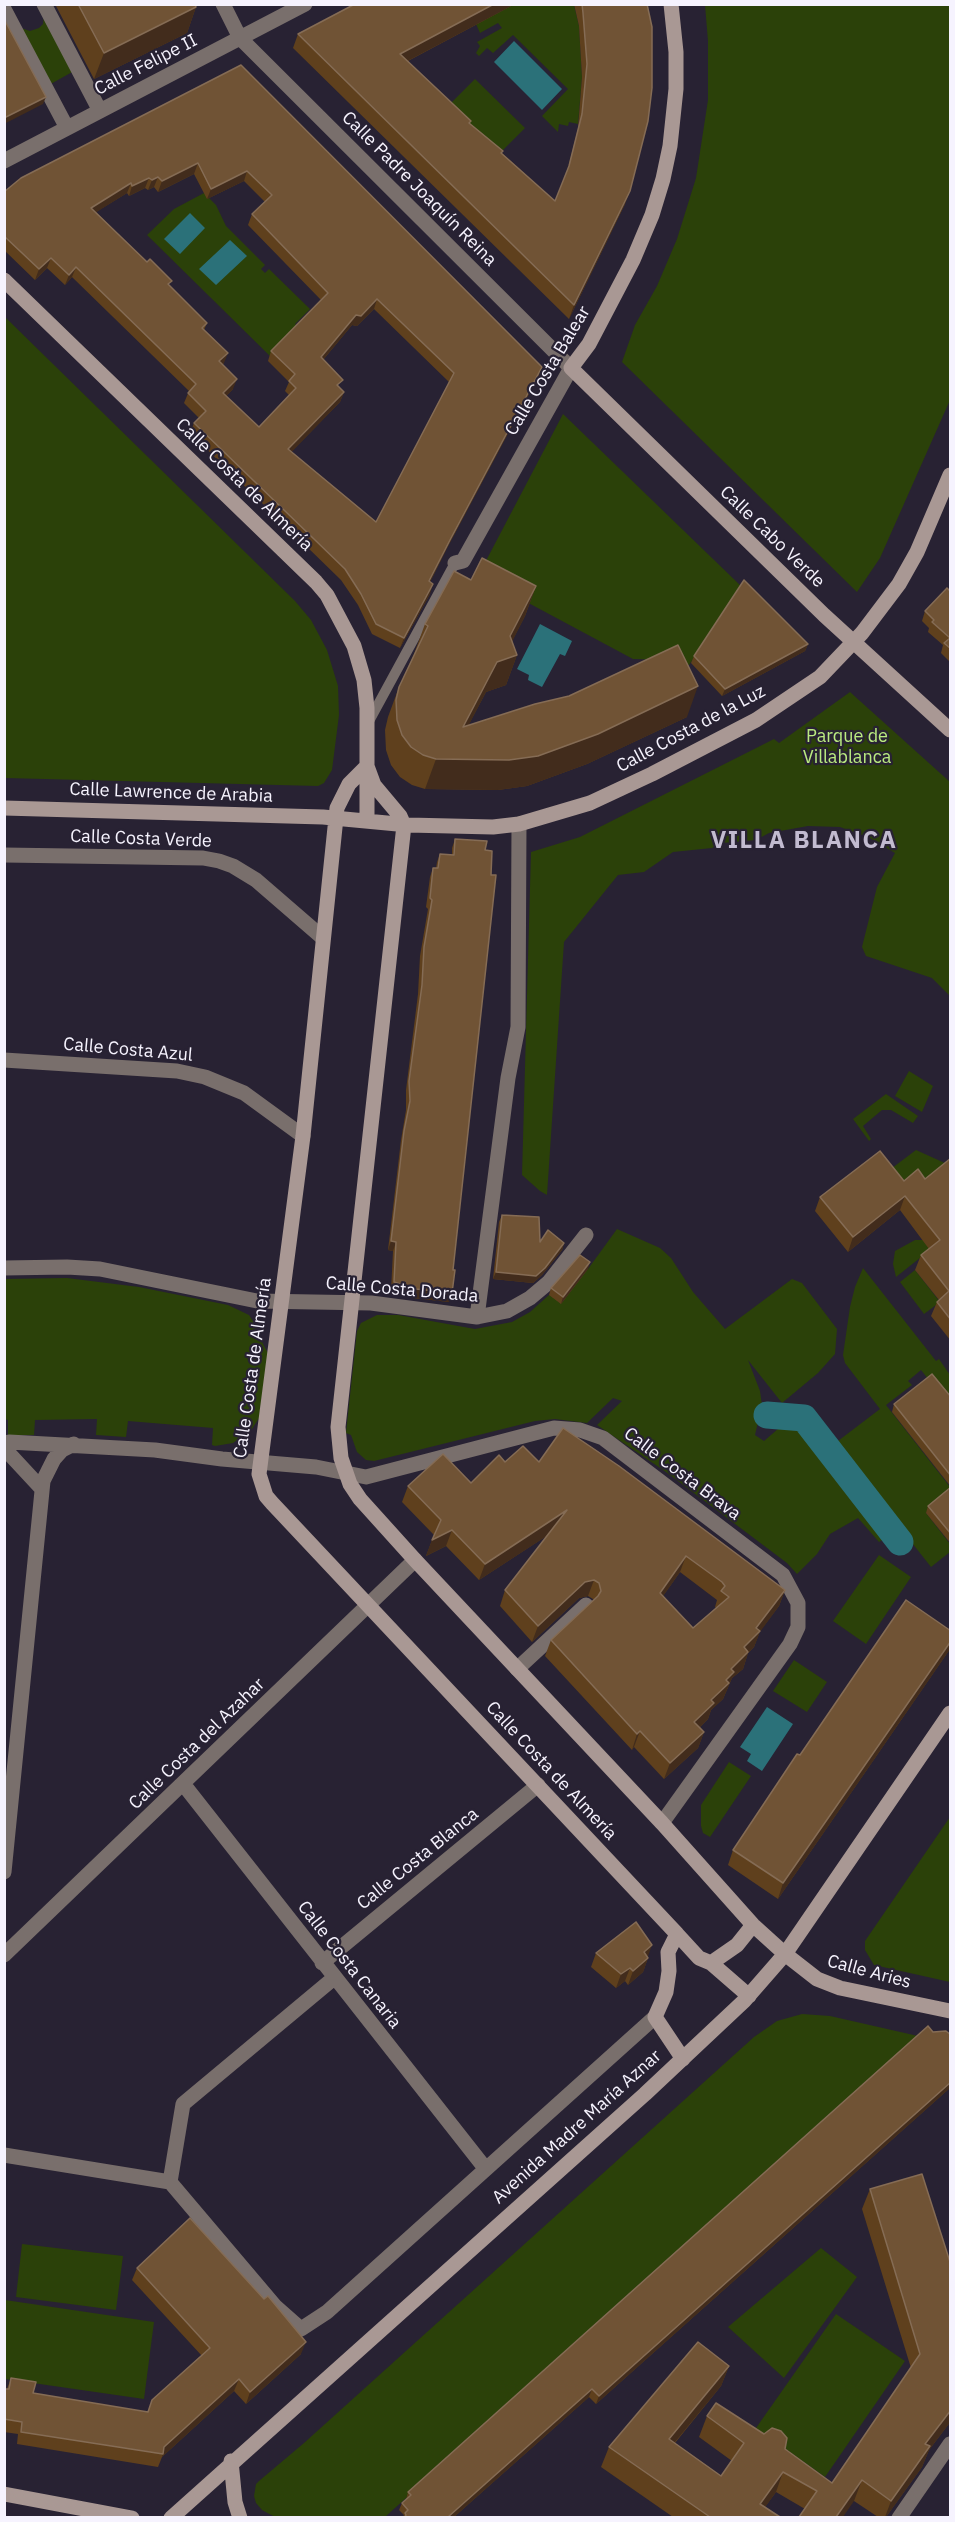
<!DOCTYPE html>
<meta charset="utf-8">
<style>
body{margin:0}
#map{position:relative;width:955px;height:2522px;overflow:hidden;background:#282233;font-family:"IBM Plex Sans",sans-serif}
canvas{display:block}
.frame{position:absolute;inset:0;border:6px solid #f6f3fe;pointer-events:none}
</style>
<div id="map">
<canvas width="955" height="2522"></canvas>
<div class="frame"></div>
</div>
<script>
const ctx = document.querySelector('canvas').getContext('2d');
ctx.lineJoin = 'round';
function fill(path, color) { ctx.fillStyle = color; ctx.fill(path, 'evenodd'); }
const poly = rows => new Path2D(rows.map(r => 'M' + r).join(''));
function strokePath(path, color, width, dash) { ctx.strokeStyle = color; ctx.lineWidth = width; ctx.lineCap = dash ? 'butt' : 'round'; ctx.setLineDash(dash || []); ctx.stroke(path); }
function write(font, color, halo, rows, align = 'center') {
  ctx.font = font + ' "IBM Plex Sans",sans-serif'; ctx.lineWidth = 4.5; ctx.setLineDash([]); ctx.textBaseline = 'middle'; ctx.strokeStyle = halo; ctx.fillStyle = color; for (const [text, x, y, turn = 0] of rows) {
    ctx.save(); ctx.translate(x, y); ctx.rotate((+turn || 0) * Math.PI / 180); ctx.textAlign = isNaN(turn) ? turn : align; if (halo) ctx.strokeText(text, 0, 0); ctx.fillText(text, 0, 0); ctx.restore();
  }
}
fill(poly([
 [512,5,574,5,579,26,582,77,578,124,569,122,568,126,559,124,558,132,542,116,568,89,513,35,493,53,487,48,479,56,476,53,480,46,477,42,502,28,498,23,480,33,476,24],
 [705,5,950,5,950,400,880,558,857,592,622,362,635,325,657,286,677,239,696,178,708,100,708,41],
 [44,15,74,71,49,85,21,28,30,31,39,28,43,24],
 [475,79,525,128,500,153,450,104],
 [204,193,216,205,226,226,265,265,261,269,265,273,269,269,310,309,295,324,300,329,271,357,147,235,174,209],
 [5,317,295,601,311,620,327,650,338,686,339,715,332,770,324,783,318,786,5,778],
 [563,414,742,587,689,665,674,660,633,659,478,576],
 [850,692,950,782,950,996,932,978,866,956,862,947,877,887,895,853,870,838,840,827,808,826,769,833,756,840,722,843,712,848,673,852,644,872,618,875,564,942,547,1195,540,1191,522,1175,531,852,580,837,774,739,779,743],
 [909,1071,933,1086,922,1112,895,1096],
 [886,1094,918,1116,913,1123,891,1110,882,1110,863,1126,871,1139,869,1141,853,1119],
 [916,1150,947,1164,920,1187,904,1186,892,1168],
 [617,1229,660,1248,671,1258,693,1292,725,1329,792,1279,802,1283,837,1329,835,1354,818,1373,782,1403,748,1360,760,1391,762,1405,755,1435,764,1441,786,1422,799,1424,887,1537,879,1542,858,1518,830,1534,817,1554,797,1574,787,1563,666,1472,597,1425,622,1401,613,1398,587,1423,555,1419,535,1421,374,1461,366,1460,357,1452,351,1435,346,1433,357,1331,361,1323,377,1315,398,1315,475,1329,512,1322,530,1312,549,1295,588,1269],
 [915,1240,924,1240,930,1250,896,1277,893,1264,895,1251],
 [863,1268,936,1361,939,1359,950,1375,950,1407,921,1370,908,1381,912,1385,886,1405,950,1487,950,1492,926,1513,950,1544,950,1552,931,1567,834,1444,880,1409,845,1363,843,1355,850,1307,855,1287],
 [915,1270,940,1302,924,1314,900,1282],
 [67,1278,139,1287,228,1305,249,1315,260,1332,263,1344,268,1353,259,1418,252,1429,233,1443,215,1446,212,1445,213,1428,128,1421,126,1437,96,1435,97,1419,35,1420,34,1435,8,1435,8,1420,5,1419,5,1279],
 [879,1555,911,1577,866,1644,833,1621],
 [794,1660,827,1682,807,1712,773,1691],
 [729,1762,751,1776,710,1837,703,1833,701,1826,701,1805],
 [950,1817,950,1982,874,1965,865,1950,865,1941],
 [802,2014,830,2016,918,2036,385,2517,275,2517,262,2510,256,2503,254,2496,256,2484,259,2481,304,2443,754,2037,777,2021],
 [22,2244,123,2256,116,2310,16,2297],
 [821,2248,857,2277,784,2378,728,2327],
 [5,2300,154,2322,144,2399,5,2379],
 [836,2314,905,2361,825,2477,756,2428]
]), '#2b4109');
fill(poly([
 [514,41,562,89,542,110,494,62],
 [190,213,205,228,180,254,164,239],
 [230,240,247,256,216,285,199,269],
 [540,624,572,641,565,656,560,654,542,687,528,680,529,675,517,669],
 [767,1707,793,1724,762,1771,747,1761,751,1754,740,1747]
]), '#2b7179');
strokePath(poly([
 [767,1415,804,1418,900,1542]
]), '#2b7179', 27);
strokePath(poly([
 [368,723,455,563]
]), '#796f6c', 10);
strokePath(poly([
 [44,4,100,111],
 [223,4,240,38,571,368,463,561,455,563],
 [4,9,67,128],
 [4,161,305,4],
 [4,855,203,858,219,861,233,866,256,880,323,938],
 [4,1060,177,1071,205,1077,244,1093,303,1136],
 [4,1268,67,1267,100,1269,257,1301,371,1303,477,1317,507,1311,530,1298,549,1282,586,1235],
 [477,1317,508,1078,518,1027,519,824],
 [4,1447,9,1442,155,1450,222,1459,316,1467,366,1477,554,1428,580,1430,603,1438,783,1575,798,1603,798,1627,790,1644,662,1823],
 [4,1448,42,1489],
 [517,1669,586,1605],
 [184,1785,485,2168],
 [4,1872,43,1481,54,1459,62,1450,74,1444],
 [4,1955,415,1560],
 [322,1963,538,1785],
 [4,2155,170,2182,275,2306,301,2329,327,2312,655,2017],
 [170,2182,183,2104,334,1978],
 [899,2518,950,2444]
]), '#796f6c', 15);
strokePath(poly([
 [671,4,676,52,676,89,670,146,663,179,652,215,633,260,589,344,571,368,824,615,950,730],
 [4,280,316,582,327,595,354,646,364,680,367,708,367,821],
 [367,766,374,785,400,816,404,825,338,1427,341,1458,350,1484,360,1499,415,1560,662,1823,753,1925,785,1954,817,1979,840,1988,950,2011],
 [367,766,349,784,337,808,303,1136,259,1474,266,1496,272,1503,677,1934,668,1952,669,1971,666,1992,655,2017,683,2059],
 [4,808,323,817,408,825,493,827,519,824,590,803,652,774,756,720,820,677,862,633,899,584,917,552,950,475],
 [677,1934,699,1958,711,1963,749,1996],
 [711,1963,737,1945,753,1925],
 [231,2461,235,2502,240,2518],
 [4,2494,132,2518],
 [171,2518,645,2094,744,2001,785,1954,950,1713]
]), '#a99894', 15);
fill(poly([
 [55,4,195,4,196,7,187,33,94,79],
 [355,4,515,4,408,61,470,124,555,201,566,176,578,128,582,77,579,26,574,4,647,4,625,204,569,319,293,48,298,34],
 [241,65,542,367,538,377,446,550,430,582,430,594,400,648,372,634,358,605,341,580,190,433,194,423,199,418,184,403,189,391,72,277,65,285,47,268,35,280,4,250,4,192],
 [194,174,207,199,244,181,265,202,252,214,248,225,321,300,271,351,268,361,289,382,285,391,290,396,259,427,226,396,233,389,222,365,224,363,204,330,207,323,96,212,127,193,129,196,145,188,148,190,154,187,158,192],
 [374,309,449,382,376,522,291,452,340,402,344,392,340,388,323,360,352,325,357,326],
 [471,580,536,586,525,616,512,641,517,655,506,685,486,692,468,726,687,717,587,764,527,786,498,790,425,789,412,785,400,777,391,765,386,750,385,730,388,717,399,687,414,654,425,624],
 [951,592,951,663,941,653,943,645,928,632,929,628,922,621,925,611],
 [808,644,805,651,722,696,691,663,694,656],
 [455,839,485,850,449,1302,413,1298,391,1291,393,1251,388,1250,401,1140,406,1110,406,1090,418,994,420,956,428,909,426,907,430,877,433,868,436,868,437,862,440,854,452,855,452,848],
 [951,1158,951,1341,931,1316,937,1302,939,1300,915,1270,921,1255,929,1249,900,1210,848,1252,815,1211,820,1197,904,1181,925,1179],
 [502,1215,540,1242,564,1243,562,1250,542,1275,533,1283,493,1279,499,1222],
 [588,1269,561,1304,549,1295,551,1288],
 [951,1397,951,1487,892,1412,894,1404],
 [505,1462,539,1462,785,1590,779,1606,760,1631,754,1647,748,1653,743,1669,732,1678,723,1699,711,1710,708,1719,700,1727,704,1732,698,1748,664,1779,634,1747,632,1750,545,1656,551,1640,594,1600,593,1599,588,1596,579,1598,532,1642,500,1606,505,1590,548,1535,479,1580,446,1546,426,1556,434,1535,402,1502,408,1486,471,1483],
 [680,1572,717,1600,715,1607,716,1608,693,1628,663,1596],
 [951,1487,951,1544,926,1513,928,1506],
 [951,1631,950,1649,778,1899,728,1865,733,1850,800,1755],
 [596,1953,648,1958,643,1972,628,1985,625,1981,616,1988,591,1967],
 [933,2032,951,2035,951,2087,596,2404,589,2397,454,2517,403,2517,404,2515,399,2510,402,2503,406,2500,408,2492],
 [870,2189,951,2265,951,2421,929,2450,922,2467,886,2517,878,2517,854,2501,805,2509,776,2492,765,2507,780,2517,673,2517,601,2467,609,2447,729,2366,721,2386,675,2443,721,2476,732,2461,699,2437,707,2416,785,2449,832,2483,911,2368,862,2209],
 [137,2268,301,2354,246,2404,234,2391,162,2457,158,2467,17,2444,18,2434,4,2432,4,2389,7,2389,11,2378,33,2393,148,2412,152,2400,202,2356,132,2280]
]), '#5f401d');
fill(poly([
 [494,4,515,4,396,67,400,54],
 [196,7,187,33,94,79,104,53],
 [46,97,43,104,4,124,4,118],
 [198,163,194,174,158,192,162,181],
 [247,171,244,181,207,199,211,189],
 [158,177,154,187,148,190,152,180],
 [149,178,145,188,129,196,132,186],
 [131,183,127,193,87,218,91,208],
 [630,191,625,204,569,319,574,305],
 [51,258,47,268,35,280,39,269],
 [76,267,72,277,65,285,69,275],
 [377,299,374,309,357,326,352,325,317,367,321,357,356,315],
 [228,353,224,363,215,372,219,361],
 [542,367,538,377,446,550,425,592,429,581,450,540],
 [237,379,233,389,219,404,223,393],
 [344,392,340,402,284,460,288,449],
 [433,584,430,594,400,648,404,638],
 [536,586,525,616,503,660,517,655,506,685,486,692,452,757,463,727],
 [808,644,805,651,722,696,725,689],
 [698,686,687,717,587,764,527,786,498,790,425,789,436,759],
 [905,1196,900,1210,848,1252,853,1237],
 [391,1241,396,1242,393,1251,388,1250],
 [564,1243,562,1250,542,1275,533,1283,493,1279,496,1272],
 [590,1262,588,1269,561,1304,563,1297],
 [416,1289,452,1293,449,1302,413,1298],
 [567,1510,562,1526,479,1580,485,1564],
 [452,1530,446,1546,426,1556,432,1540],
 [686,1556,680,1572,654,1609,660,1593],
 [594,1580,588,1596,579,1598,532,1642,538,1626,585,1582],
 [785,1590,779,1606,760,1632,754,1647,748,1653,743,1669,732,1678,723,1699,711,1710,708,1719,689,1738,694,1722,711,1700,756,1628],
 [951,1641,950,1649,778,1899,783,1883],
 [640,1731,634,1747,632,1750,637,1734],
 [704,1732,698,1748,664,1779,670,1763],
 [652,1945,647,1959,644,1952],
 [648,1958,643,1972,628,1985,633,1971],
 [630,1968,625,1981,616,1988,621,1974],
 [951,2082,951,2087,596,2404,599,2396],
 [306,2342,301,2354,246,2404,250,2392],
 [729,2366,721,2386,661,2459,669,2439],
 [239,2379,234,2391,162,2457,164,2447],
 [592,2389,589,2397,454,2517,448,2517],
 [951,2410,951,2421,929,2450,922,2467,886,2517,885,2517,891,2501,925,2444],
 [783,2472,776,2492,758,2517,760,2504],
 [862,2480,854,2501,843,2517,836,2517]
]), '#422c1c');
const building = poly([
 [78,4,195,4,196,7,104,53,78,4],
 [355,4,494,4,400,54,471,121,469,123,503,151,501,153,555,201,569,166,582,114,587,64,583,13,582,4,647,4,652,27,652,88,648,121,630,191,574,305,298,34,355,4],
 [4,19,46,97,4,118,4,19],
 [241,65,542,367,450,540,429,581,433,584,404,638,376,624,361,594,345,569,194,423,206,411,188,393,196,384,76,267,69,275,51,258,39,269,4,236,4,192,21,178,241,65],
 [198,163,211,189,247,171,272,195,252,214,328,293,271,351,295,374,289,381,296,388,259,427,223,393,237,379,219,361,228,353,202,328,207,323,168,284,172,281,150,259,147,262,91,208,131,183,132,186,149,178,152,180,158,177,162,181,198,163],
 [377,299,454,373,376,522,288,449,344,392,337,385,343,380,321,357,356,315,361,316,377,299],
 [482,558,536,586,510,636,517,655,497,662,463,727,535,704,569,696,678,645,698,686,598,734,538,756,509,760,436,759,423,755,411,747,402,735,397,720,396,700,399,687,428,626,425,624,454,571,471,580,482,558],
 [744,580,808,644,725,689,694,656,744,580],
 [947,588,951,592,951,649,944,643,950,638,932,622,934,620,925,611,947,588],
 [455,839,487,841,485,850,492,851,491,875,496,875,453,1270,455,1270,452,1293,416,1289,394,1282,396,1242,391,1241,404,1131,410,1101,409,1081,422,985,424,947,432,900,430,898,433,868,438,868,440,854,454,855,455,839],
 [880,1151,904,1181,918,1169,925,1179,951,1158,951,1320,937,1302,949,1291,921,1255,940,1240,905,1196,853,1237,820,1197,880,1151],
 [502,1215,539,1217,540,1242,548,1230,564,1243,545,1268,536,1276,496,1272,502,1215],
 [580,1255,590,1262,563,1297,551,1288,580,1255],
 [932,1374,951,1397,951,1476,894,1404,932,1374],
 [563,1428,619,1466,785,1590,756,1628,760,1631,744,1647,748,1652,731,1669,734,1672,726,1680,729,1683,711,1700,714,1703,694,1722,704,1732,670,1763,640,1731,637,1734,551,1640,598,1596,601,1591,599,1583,594,1580,585,1582,538,1626,505,1590,567,1510,485,1564,452,1530,432,1540,441,1520,408,1486,443,1454,471,1483,499,1455,505,1462,523,1446,539,1462,563,1428],
 [686,1556,722,1582,725,1586,721,1591,729,1597,693,1628,660,1593,686,1556],
 [951,1487,951,1534,928,1506,951,1487],
 [906,1600,951,1631,951,1641,783,1883,733,1850,797,1754,800,1755,906,1600],
 [636,1922,652,1945,644,1952,648,1958,633,1971,630,1968,621,1974,596,1953,636,1922],
 [928,2026,933,2032,946,2031,951,2035,951,2082,599,2396,592,2389,448,2517,405,2517,406,2515,405,2513,408,2510,402,2503,411,2495,408,2492,928,2026],
 [922,2174,951,2265,951,2410,925,2444,930,2446,891,2501,862,2480,836,2517,799,2517,817,2491,783,2472,760,2504,780,2517,710,2517,609,2447,698,2342,729,2366,669,2439,721,2476,744,2443,707,2416,716,2403,764,2434,772,2428,781,2431,787,2438,785,2449,832,2483,920,2354,870,2189,922,2174],
 [190,2218,264,2299,268,2296,306,2342,250,2392,239,2379,164,2447,163,2454,21,2432,22,2422,4,2419,4,2389,9,2389,11,2378,36,2382,33,2393,148,2412,152,2400,210,2348,137,2268,190,2218]
]);
fill(building, '#705335');
strokePath(building, '#856c55', 1.5);
write('18px', '#f6f3fe', '#282233', [
 ["Calle Felipe II",146,65,-27],
 ["Calle Padre Joaquín Reina",419,189,45],
 ["Calle Costa Balear",548,371,-59],
 ["Calle Costa de Almería",244,485,44],
 ["Calle Cabo Verde",772,537,44],
 ["Calle Costa de la Luz",691,729,-28],
 ["Calle Lawrence de Arabia",171,793,2],
 ["Calle Costa Verde",141,839,2],
 ["Calle Costa Azul",128,1050,5],
 ["Calle Costa Dorada",402,1290,5],
 ["Calle Costa de Almería",253,1368,-82],
 ["Calle Costa Brava",682,1474,37],
 ["Calle Costa del Azahar",197,1744,-44],
 ["Calle Costa de Almería",551,1771,47],
 ["Calle Costa Blanca",418,1859,-39],
 ["Calle Costa Canaria",349,1965,52],
 ["Calle Aries",869,1972,15],
 ["Avenida Madre María Aznar",577,2127,-42]
]);
write('18px', '#baeb80', '#282233', [
 ["Parque de",847,737],
 ["Villablanca",847,758]
]);
ctx.letterSpacing = '1.5px';
write('bold 24px', '#c2bbd0', '#282233', [
 ["VILLA BLANCA",804,841]
]);
ctx.letterSpacing = '0px';
</script>
